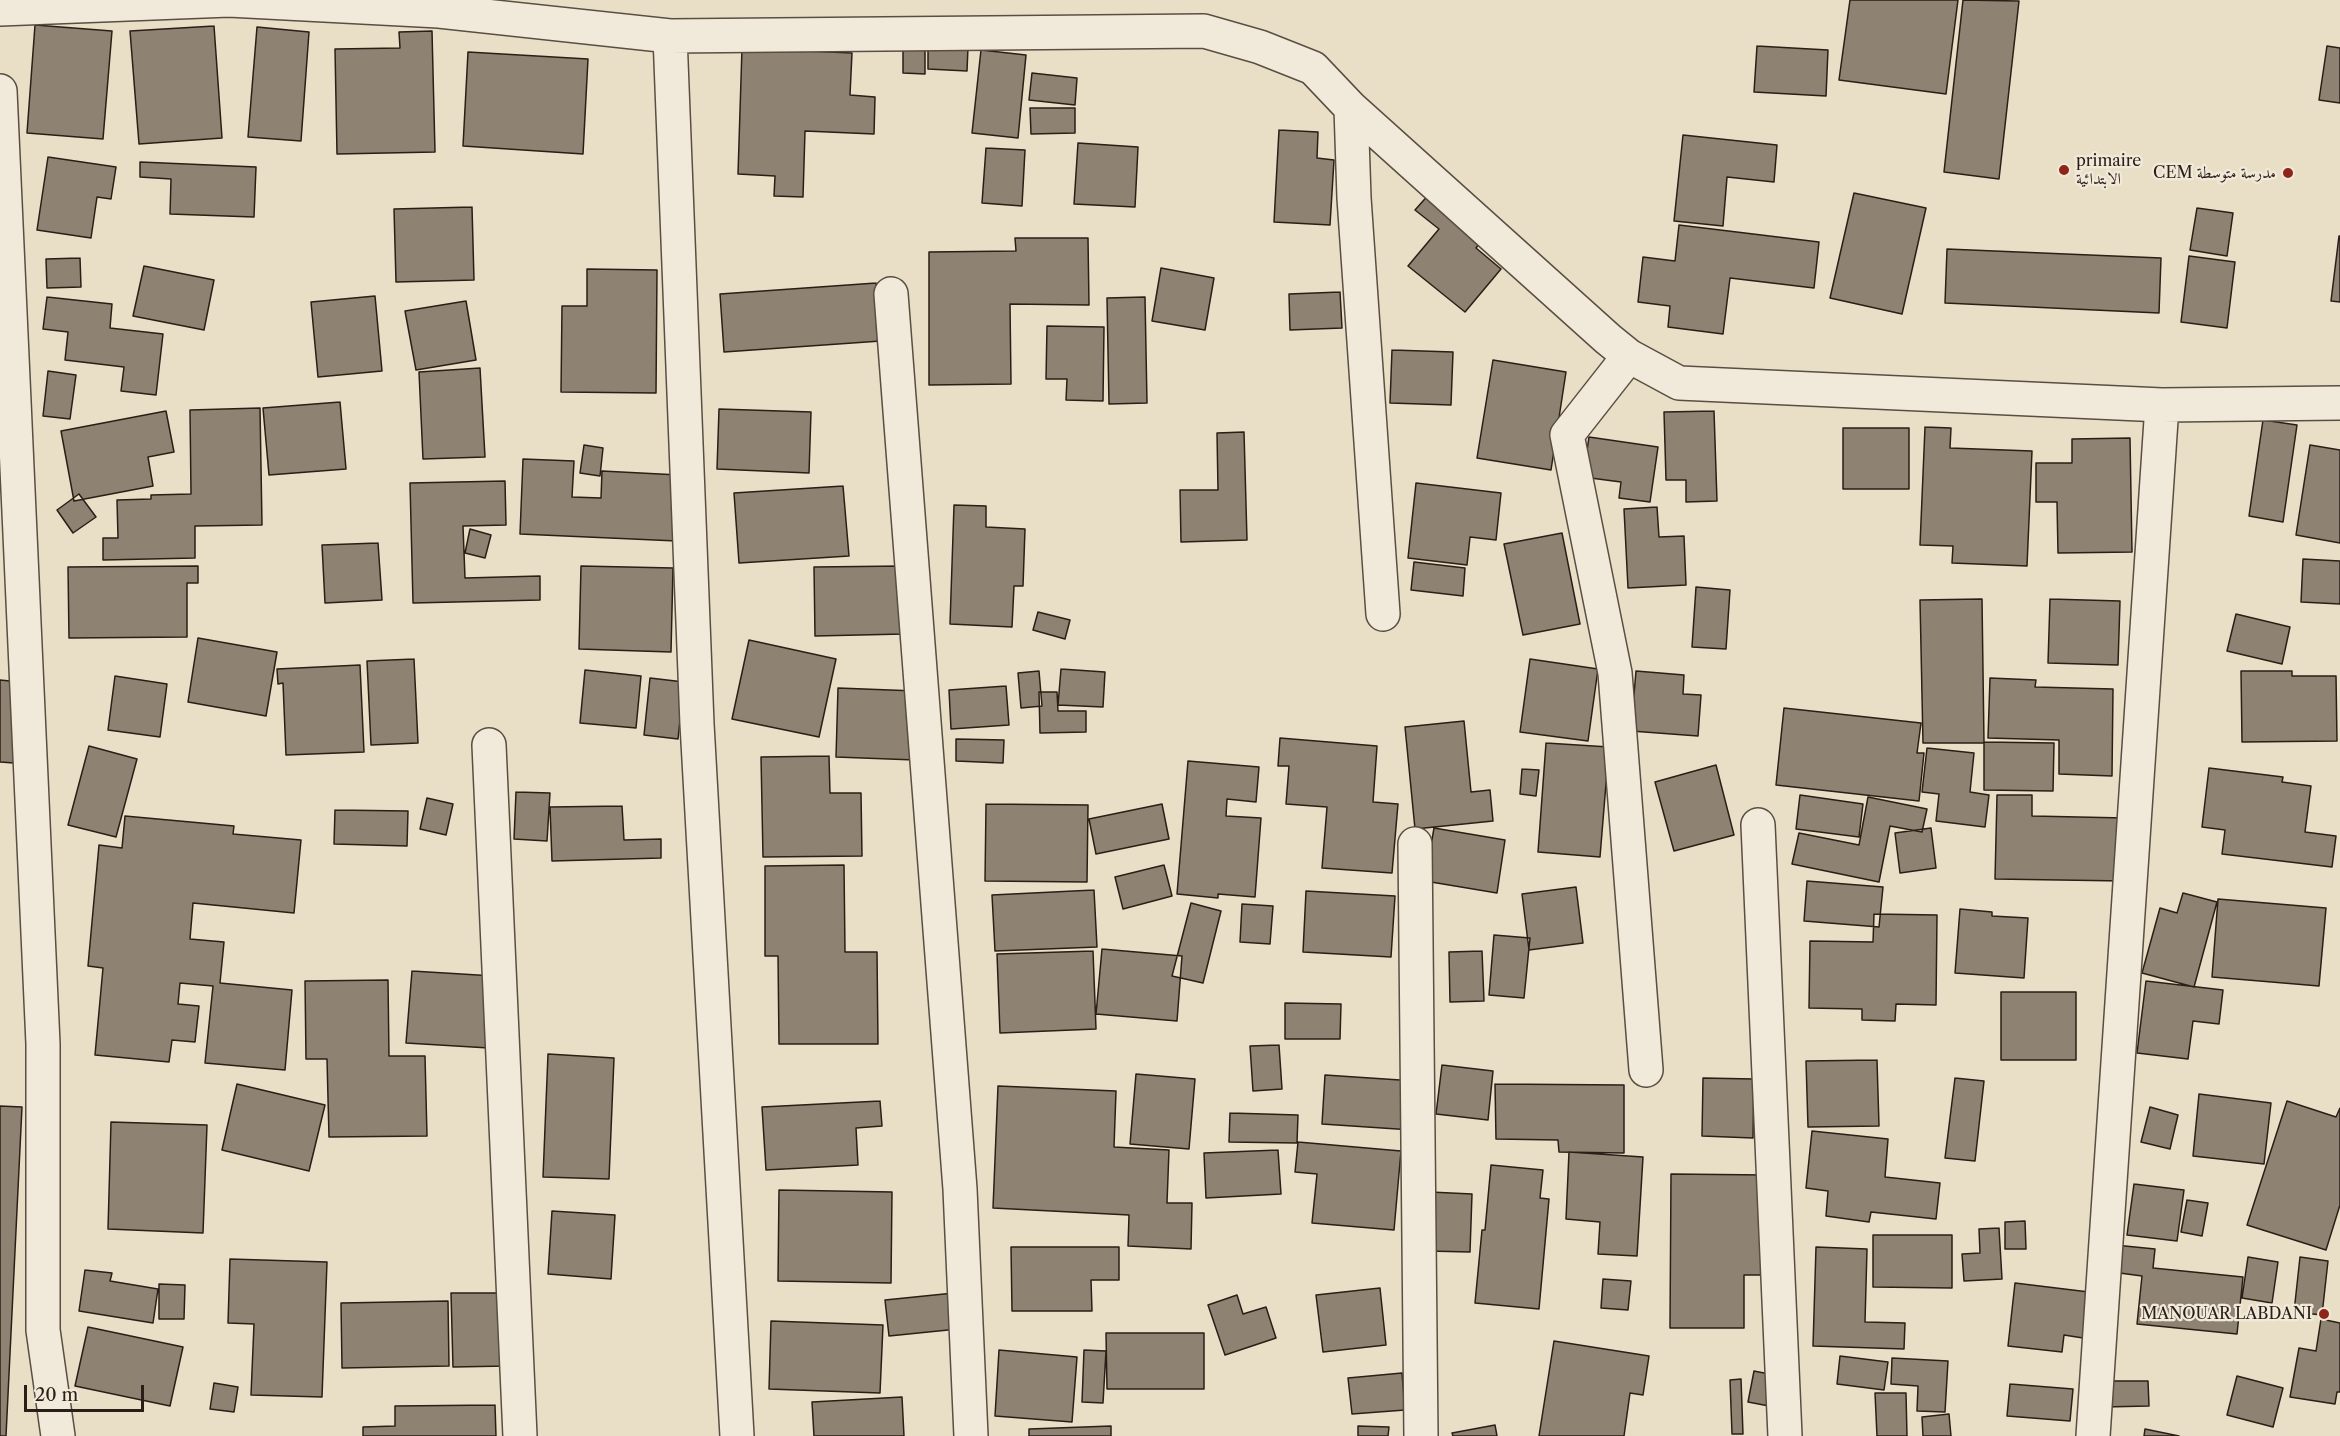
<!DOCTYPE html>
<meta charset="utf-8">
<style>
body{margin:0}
#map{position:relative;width:2340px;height:1436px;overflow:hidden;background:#e9dfc6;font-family:"Libre Caslon Text",serif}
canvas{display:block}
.scale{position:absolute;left:24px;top:1385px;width:120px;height:27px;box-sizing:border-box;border:3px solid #2b1e17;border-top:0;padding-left:8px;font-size:18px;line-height:21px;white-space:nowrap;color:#2b1e17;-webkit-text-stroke:4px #f1eada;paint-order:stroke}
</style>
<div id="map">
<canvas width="2340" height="1436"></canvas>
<div class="scale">20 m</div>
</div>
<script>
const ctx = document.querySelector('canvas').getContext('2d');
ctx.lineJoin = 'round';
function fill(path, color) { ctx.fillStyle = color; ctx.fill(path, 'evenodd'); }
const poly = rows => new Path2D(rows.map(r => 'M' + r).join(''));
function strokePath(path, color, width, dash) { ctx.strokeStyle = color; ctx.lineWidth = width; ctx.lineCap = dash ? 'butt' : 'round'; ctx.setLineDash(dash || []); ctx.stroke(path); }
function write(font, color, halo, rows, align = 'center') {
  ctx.font = font + ' "Libre Caslon Text",Amiri,serif'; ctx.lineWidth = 4.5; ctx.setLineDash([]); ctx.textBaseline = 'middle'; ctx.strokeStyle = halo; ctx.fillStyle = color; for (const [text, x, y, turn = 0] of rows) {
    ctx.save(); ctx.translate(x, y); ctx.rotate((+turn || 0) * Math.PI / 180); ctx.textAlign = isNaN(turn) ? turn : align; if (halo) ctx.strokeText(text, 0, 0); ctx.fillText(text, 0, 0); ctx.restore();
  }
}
const building = poly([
 [1850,0,1958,0,1946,94,1839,80,1850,0],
 [1963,0,2019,1,1999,179,1944,172,1963,0],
 [35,25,112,31,103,139,27,133,35,25],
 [214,26,222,138,139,144,130,31,214,26],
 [257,27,309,32,301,141,248,137,257,27],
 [432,31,435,152,337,154,335,49,400,48,399,32,432,31],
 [903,41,925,41,925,74,903,73,903,41],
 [928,45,968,47,967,71,928,69,928,45],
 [1757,46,1828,50,1826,96,1754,92,1757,46],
 [2327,46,2340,48,2340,103,2319,100,2327,46],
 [742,48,852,53,850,95,875,97,874,134,805,131,803,197,774,196,775,176,738,174,742,48],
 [981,50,1026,55,1018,138,972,133,981,50],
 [468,52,588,59,583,154,463,146,468,52],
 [1032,73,1077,78,1075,105,1029,100,1032,73],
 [1030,108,1075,108,1075,133,1031,134,1030,108],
 [1279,130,1318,132,1317,158,1334,160,1330,225,1274,222,1279,130],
 [1683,135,1777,145,1774,182,1727,177,1723,226,1674,221,1683,135],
 [1078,143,1138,147,1135,207,1074,204,1078,143],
 [986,148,1025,150,1022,206,982,203,986,148],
 [48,157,116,167,111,199,97,197,91,238,37,230,48,157],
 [140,162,256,167,254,217,170,214,171,179,140,177,140,162],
 [1431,192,1485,236,1476,248,1501,269,1465,312,1408,266,1439,229,1415,210,1431,192],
 [1854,193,1926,208,1902,314,1830,298,1854,193],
 [472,207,474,280,396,282,394,209,472,207],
 [2197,208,2233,213,2227,256,2190,250,2197,208],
 [1679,225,1819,242,1814,288,1730,278,1723,334,1668,327,1670,306,1638,302,1643,257,1675,261,1679,225],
 [2339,236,2340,236,2340,302,2331,301,2339,236],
 [1015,238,1088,238,1089,305,1010,304,1011,384,929,385,929,252,1016,251,1015,238],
 [1947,249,2161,258,2159,313,1945,303,1947,249],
 [2189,256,2235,262,2227,328,2181,322,2189,256],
 [80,258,81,287,47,288,46,259,80,258],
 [144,266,214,280,204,330,133,316,144,266],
 [1161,268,1214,278,1205,330,1152,321,1161,268],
 [587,269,657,270,656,393,561,392,562,306,587,306,587,269],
 [876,283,881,341,724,352,720,294,876,283],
 [1340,292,1342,328,1290,330,1289,294,1340,292],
 [375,296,382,371,318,377,311,302,375,296],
 [47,297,112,304,110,328,163,334,156,395,121,391,124,367,65,360,68,332,43,329,47,297],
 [1145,297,1147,403,1109,404,1107,298,1145,297],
 [466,301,476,360,416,370,405,311,466,301],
 [1047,326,1104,327,1103,401,1066,400,1067,379,1046,379,1047,326],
 [1392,350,1453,352,1451,405,1390,403,1392,350],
 [1493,360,1566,372,1551,470,1477,458,1493,360],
 [480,368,485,457,423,459,419,372,480,368],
 [48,371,76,375,70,419,43,416,48,371],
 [340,402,346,469,269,475,263,408,340,402],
 [260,408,262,525,195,526,195,558,103,560,103,538,118,538,117,500,151,499,151,495,191,494,190,410,260,408],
 [719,409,811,412,809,473,717,469,719,409],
 [166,411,174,452,148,457,153,486,74,501,61,431,166,411],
 [1714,411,1717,501,1686,502,1686,480,1666,480,1664,412,1714,411],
 [2263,420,2297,425,2283,522,2249,516,2263,420],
 [1925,427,1951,428,1950,448,2032,451,2027,566,1952,563,1953,546,1920,545,1925,427],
 [1843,428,1909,428,1909,489,1843,489,1843,428],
 [1244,432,1247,540,1181,542,1180,490,1218,490,1217,433,1244,432],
 [1589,437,1658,447,1650,502,1619,498,1621,482,1583,477,1589,437],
 [2130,438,2132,552,2058,553,2057,502,2036,502,2036,463,2072,463,2072,439,2130,438],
 [584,445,603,448,600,476,580,473,584,445],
 [2310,445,2340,450,2340,543,2296,535,2310,445],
 [523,459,574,461,572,497,601,498,602,471,679,475,677,541,520,534,523,459],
 [505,481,506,525,463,526,465,578,540,576,540,600,413,603,410,483,505,481],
 [1416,483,1501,493,1496,540,1470,537,1467,565,1408,558,1416,483],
 [843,486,849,556,739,563,734,493,843,486],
 [79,494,96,517,73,533,57,510,79,494],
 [954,505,986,506,986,527,1025,529,1023,586,1014,586,1012,627,950,624,954,505],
 [1657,507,1659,537,1684,536,1686,585,1628,588,1624,509,1657,507],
 [470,529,491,535,485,558,465,553,470,529],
 [1562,533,1580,624,1523,635,1504,544,1562,533],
 [378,543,382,600,325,603,322,545,378,543],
 [2303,559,2340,561,2340,604,2301,602,2303,559],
 [1414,562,1465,568,1463,596,1411,590,1414,562],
 [198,566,198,583,187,583,187,637,69,638,68,567,198,566],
 [581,566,673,568,671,652,579,649,581,566],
 [903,566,904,634,815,636,814,567,903,566],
 [1696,587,1730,590,1726,649,1692,647,1696,587],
 [1982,599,1984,743,1923,743,1920,600,1982,599],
 [2050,599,2120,601,2118,665,2048,663,2050,599],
 [1038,612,1070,620,1065,639,1033,630,1038,612],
 [2236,614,2290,627,2282,664,2227,651,2236,614],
 [198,638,277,652,266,716,188,702,198,638],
 [749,640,836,659,819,737,732,719,749,640],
 [414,659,418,743,371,745,367,661,414,659],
 [1530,659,1598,669,1588,741,1520,732,1530,659],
 [360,665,364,752,286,755,283,683,278,684,277,669,360,665],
 [1061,669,1105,672,1103,707,1058,705,1061,669],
 [585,670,641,676,636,728,580,723,585,670],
 [1039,671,1042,706,1021,708,1018,673,1039,671],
 [1636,671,1684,675,1683,694,1701,695,1698,736,1631,731,1636,671],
 [2241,671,2292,671,2292,676,2336,676,2337,741,2242,742,2241,671],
 [115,676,167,684,160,737,108,730,115,676],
 [650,678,684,682,678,739,644,735,650,678],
 [1990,678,2036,680,2035,687,2113,689,2112,776,2059,774,2059,740,1988,738,1990,678],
 [0,680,20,682,14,763,0,762,0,680],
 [1006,686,1009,725,951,729,949,690,1006,686],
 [838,688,916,691,915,760,836,757,838,688],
 [1039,692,1057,692,1058,711,1086,711,1086,732,1040,733,1039,692],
 [1784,708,1921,723,1917,753,1924,753,1919,801,1776,785,1784,708],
 [1464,721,1471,792,1490,790,1493,821,1415,829,1405,727,1464,721],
 [1280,738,1377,746,1373,802,1398,804,1392,873,1322,868,1327,807,1286,804,1289,766,1278,766,1280,738],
 [956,739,1004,740,1003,763,956,761,956,739],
 [1984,742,2054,743,2053,791,1984,790,1984,742],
 [1546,743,1609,747,1600,857,1538,852,1546,743],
 [89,746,137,759,116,837,68,825,89,746],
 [1927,748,1974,753,1970,792,1989,795,1985,827,1936,821,1939,794,1922,792,1927,748],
 [829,756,830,793,861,793,862,856,763,857,761,757,829,756],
 [1188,761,1259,767,1256,802,1227,799,1226,816,1261,818,1255,897,1218,894,1218,898,1177,894,1188,761],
 [1716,765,1734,835,1674,851,1655,782,1716,765],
 [2209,768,2283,777,2282,782,2311,786,2305,832,2336,836,2332,867,2222,854,2225,830,2202,827,2209,768],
 [1522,769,1539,770,1536,796,1520,794,1522,769],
 [516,792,550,793,547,841,514,839,516,792],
 [1800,795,1863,804,1859,837,1796,829,1800,795],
 [1997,795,2032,795,2032,816,2125,818,2124,881,1995,879,1997,795],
 [1868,797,1927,809,1922,832,1890,826,1879,882,1792,864,1799,833,1859,845,1868,797],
 [427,798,453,804,446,835,420,829,427,798],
 [986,804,1088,805,1087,882,985,881,986,804],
 [1162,804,1169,839,1096,854,1089,819,1162,804],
 [622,806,624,840,661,839,661,858,552,861,550,807,622,806],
 [335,810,408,811,407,846,334,844,335,810],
 [125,816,234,826,233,834,301,840,294,913,193,903,190,939,224,942,220,983,292,990,285,1070,205,1063,213,986,180,983,178,1004,199,1006,195,1042,172,1040,169,1062,95,1055,103,968,88,966,99,845,122,848,125,816],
 [1434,828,1505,840,1497,893,1425,881,1434,828],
 [1931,828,1936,868,1900,873,1895,833,1931,828],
 [844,865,845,952,877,952,878,1044,779,1044,778,956,765,956,765,866,844,865],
 [1164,865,1172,896,1123,909,1115,877,1164,865],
 [1807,881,1883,887,1879,927,1804,921,1807,881],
 [1576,887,1583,943,1529,950,1522,894,1576,887],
 [1094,890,1097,947,995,951,992,895,1094,890],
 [1306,891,1395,896,1391,957,1303,952,1306,891],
 [2183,893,2217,902,2194,987,2142,973,2160,908,2177,913,2183,893],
 [2218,899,2326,908,2319,986,2212,977,2218,899],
 [1191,903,1221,911,1203,983,1172,976,1191,903],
 [1242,904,1273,906,1270,944,1240,942,1242,904],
 [1960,909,1992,912,1992,916,2028,918,2024,978,1955,973,1960,909],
 [1874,914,1937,915,1936,1005,1896,1004,1895,1021,1862,1020,1862,1009,1809,1008,1810,941,1873,942,1874,914],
 [1494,935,1530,938,1524,998,1489,995,1494,935],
 [1102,949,1182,956,1177,1021,1096,1014,1102,949],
 [1093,951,1096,1029,1000,1033,997,954,1093,951],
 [1482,951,1484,1001,1450,1002,1449,952,1482,951],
 [412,971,494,976,489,1048,406,1043,412,971],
 [388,980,389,1056,425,1056,427,1136,329,1137,327,1059,306,1059,305,981,388,980],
 [2146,981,2223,990,2219,1024,2193,1021,2188,1059,2137,1053,2146,981],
 [2001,992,2076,992,2076,1060,2001,1060,2001,992],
 [1285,1003,1341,1004,1340,1039,1285,1039,1285,1003],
 [1279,1045,1282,1089,1253,1091,1250,1046,1279,1045],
 [548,1054,614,1058,609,1179,543,1177,548,1054],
 [1877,1060,1879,1126,1808,1127,1806,1061,1877,1060],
 [1442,1065,1493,1071,1488,1120,1436,1114,1442,1065],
 [1136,1074,1195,1079,1189,1149,1130,1144,1136,1074],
 [1325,1075,1415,1081,1412,1130,1322,1124,1325,1075],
 [1703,1078,1754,1079,1753,1138,1702,1136,1703,1078],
 [1955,1078,1984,1081,1975,1161,1945,1158,1955,1078],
 [237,1084,325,1105,309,1171,222,1150,237,1084],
 [1495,1084,1624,1085,1624,1153,1559,1152,1558,1140,1496,1139,1495,1084],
 [998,1086,1116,1091,1114,1147,1169,1150,1167,1203,1192,1203,1191,1249,1128,1246,1129,1215,993,1208,998,1086],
 [2199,1094,2271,1103,2264,1164,2193,1156,2199,1094],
 [880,1101,882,1126,856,1128,858,1165,766,1170,762,1107,880,1101],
 [2287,1101,2336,1117,2340,1108,2340,1205,2326,1250,2247,1225,2287,1101],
 [0,1106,22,1107,6,1436,0,1436,0,1106],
 [2150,1107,2178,1115,2170,1149,2141,1142,2150,1107],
 [1230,1113,1298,1115,1297,1143,1229,1142,1230,1113],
 [111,1122,207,1125,203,1233,108,1229,111,1122],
 [1812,1131,1888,1139,1885,1177,1940,1183,1936,1219,1871,1212,1869,1222,1826,1216,1828,1191,1806,1188,1812,1131],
 [1298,1142,1401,1151,1394,1230,1312,1223,1317,1174,1295,1172,1298,1142],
 [1278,1150,1281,1194,1206,1198,1204,1153,1278,1150],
 [1569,1152,1643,1157,1637,1256,1598,1254,1600,1222,1566,1219,1569,1152],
 [1491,1165,1543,1170,1540,1198,1549,1199,1539,1309,1475,1303,1482,1230,1485,1230,1491,1165],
 [1671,1174,1766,1175,1766,1275,1744,1275,1744,1328,1670,1328,1671,1174],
 [2134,1184,2184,1190,2177,1241,2127,1235,2134,1184],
 [779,1190,892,1192,891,1283,778,1281,779,1190],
 [1430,1192,1472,1194,1470,1252,1427,1251,1430,1192],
 [2187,1200,2208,1203,2202,1236,2181,1232,2187,1200],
 [552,1211,615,1215,611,1279,548,1274,552,1211],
 [2025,1221,2026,1249,2005,1249,2005,1222,2025,1221],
 [1999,1228,2002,1279,1964,1281,1962,1254,1980,1253,1979,1229,1999,1228],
 [1873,1235,1952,1235,1952,1288,1873,1287,1873,1235],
 [2115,1245,2155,1249,2153,1268,2243,1277,2237,1334,2137,1324,2142,1276,2112,1272,2115,1245],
 [1011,1247,1119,1247,1119,1280,1091,1280,1092,1311,1012,1311,1011,1247],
 [1816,1247,1867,1249,1865,1322,1905,1323,1904,1349,1813,1346,1816,1247],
 [2248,1257,2278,1262,2272,1303,2242,1298,2248,1257],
 [2300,1257,2328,1261,2322,1315,2294,1312,2300,1257],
 [230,1259,327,1262,322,1397,251,1395,254,1324,228,1323,230,1259],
 [85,1270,112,1273,110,1281,158,1289,153,1323,79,1311,85,1270],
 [1603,1279,1631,1281,1628,1310,1601,1308,1603,1279],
 [2015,1283,2089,1292,2083,1338,2064,1335,2062,1352,2008,1346,2015,1283],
 [159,1284,185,1285,184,1319,159,1319,159,1284],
 [1380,1288,1386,1345,1323,1352,1316,1295,1380,1288],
 [451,1293,505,1293,507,1366,453,1367,451,1293],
 [954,1293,958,1329,889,1336,885,1300,954,1293],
 [1237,1295,1243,1314,1266,1307,1276,1338,1225,1355,1208,1305,1237,1295],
 [448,1301,449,1366,342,1368,341,1303,448,1301],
 [2321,1319,2340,1323,2340,1392,2337,1392,2335,1404,2290,1397,2299,1348,2316,1351,2321,1319],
 [771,1321,883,1325,880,1393,769,1389,771,1321],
 [88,1327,183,1347,170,1406,75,1386,88,1327],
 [1106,1333,1204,1333,1204,1389,1107,1389,1106,1333],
 [1554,1341,1649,1356,1643,1395,1630,1393,1624,1436,1539,1436,1554,1341],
 [999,1350,1077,1357,1072,1422,995,1416,999,1350],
 [1084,1350,1106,1351,1103,1403,1082,1402,1084,1350],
 [1840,1356,1888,1362,1884,1390,1837,1384,1840,1356],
 [1892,1358,1948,1361,1945,1412,1917,1411,1918,1386,1891,1384,1892,1358],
 [1754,1371,1774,1375,1769,1406,1748,1402,1754,1371],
 [1402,1373,1405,1410,1352,1414,1348,1378,1402,1373],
 [2237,1376,2283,1388,2273,1427,2227,1415,2237,1376],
 [1741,1379,1743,1434,1732,1434,1730,1380,1741,1379],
 [2104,1381,2148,1381,2149,1406,2104,1407,2104,1381],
 [214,1383,238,1387,234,1412,210,1409,214,1383],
 [2010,1384,2073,1389,2070,1421,2007,1416,2010,1384],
 [1875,1393,1906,1393,1907,1436,1877,1436,1875,1393],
 [902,1397,904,1436,814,1436,812,1402,902,1397],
 [495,1405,496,1436,363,1436,363,1427,395,1426,395,1406,495,1405],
 [1949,1414,1951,1436,1923,1436,1922,1417,1949,1414],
 [1495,1425,1497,1436,1453,1436,1452,1433,1495,1425],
 [1111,1426,1111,1436,1029,1436,1029,1429,1111,1426],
 [1358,1426,1389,1427,1388,1436,1358,1436,1358,1426],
 [2145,1429,2179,1436,2144,1436,2145,1429]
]);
fill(building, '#8e8272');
strokePath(building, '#2b1e17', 1.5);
const minor = poly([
 [0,9,229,0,439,11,670,36,1204,31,1260,47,1313,68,1351,108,1608,339,1629,356,1679,383,2162,405,2340,403],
 [670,36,697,724,737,1436],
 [0,91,43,1044,43,1330,58,1436],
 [1351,108,1354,198,1383,614],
 [891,294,960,1189,971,1436],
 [1629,356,1567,435,1615,673,1646,1070],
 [489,745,520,1436],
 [1758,825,1785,1436],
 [1415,844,1421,1436],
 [2093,1436,2162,405]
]);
strokePath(minor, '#5a4e43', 36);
strokePath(minor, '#f1eada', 33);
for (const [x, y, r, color] of [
 [2064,170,6,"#8f2418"],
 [2288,173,6,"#8f2418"],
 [2324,1314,6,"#8f2418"]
]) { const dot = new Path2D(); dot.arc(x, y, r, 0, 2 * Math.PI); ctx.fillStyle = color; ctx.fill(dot); strokePath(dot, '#f1eada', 2); }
write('16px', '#2b1e17', '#f1eada', [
 ["primaire",2076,161,"left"],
 ["الابتدائية",2076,179,"left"],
 ["CEM مدرسة متوسطة",2276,173],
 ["MANOUAR LABDANI",2312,1314]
], 'right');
</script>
